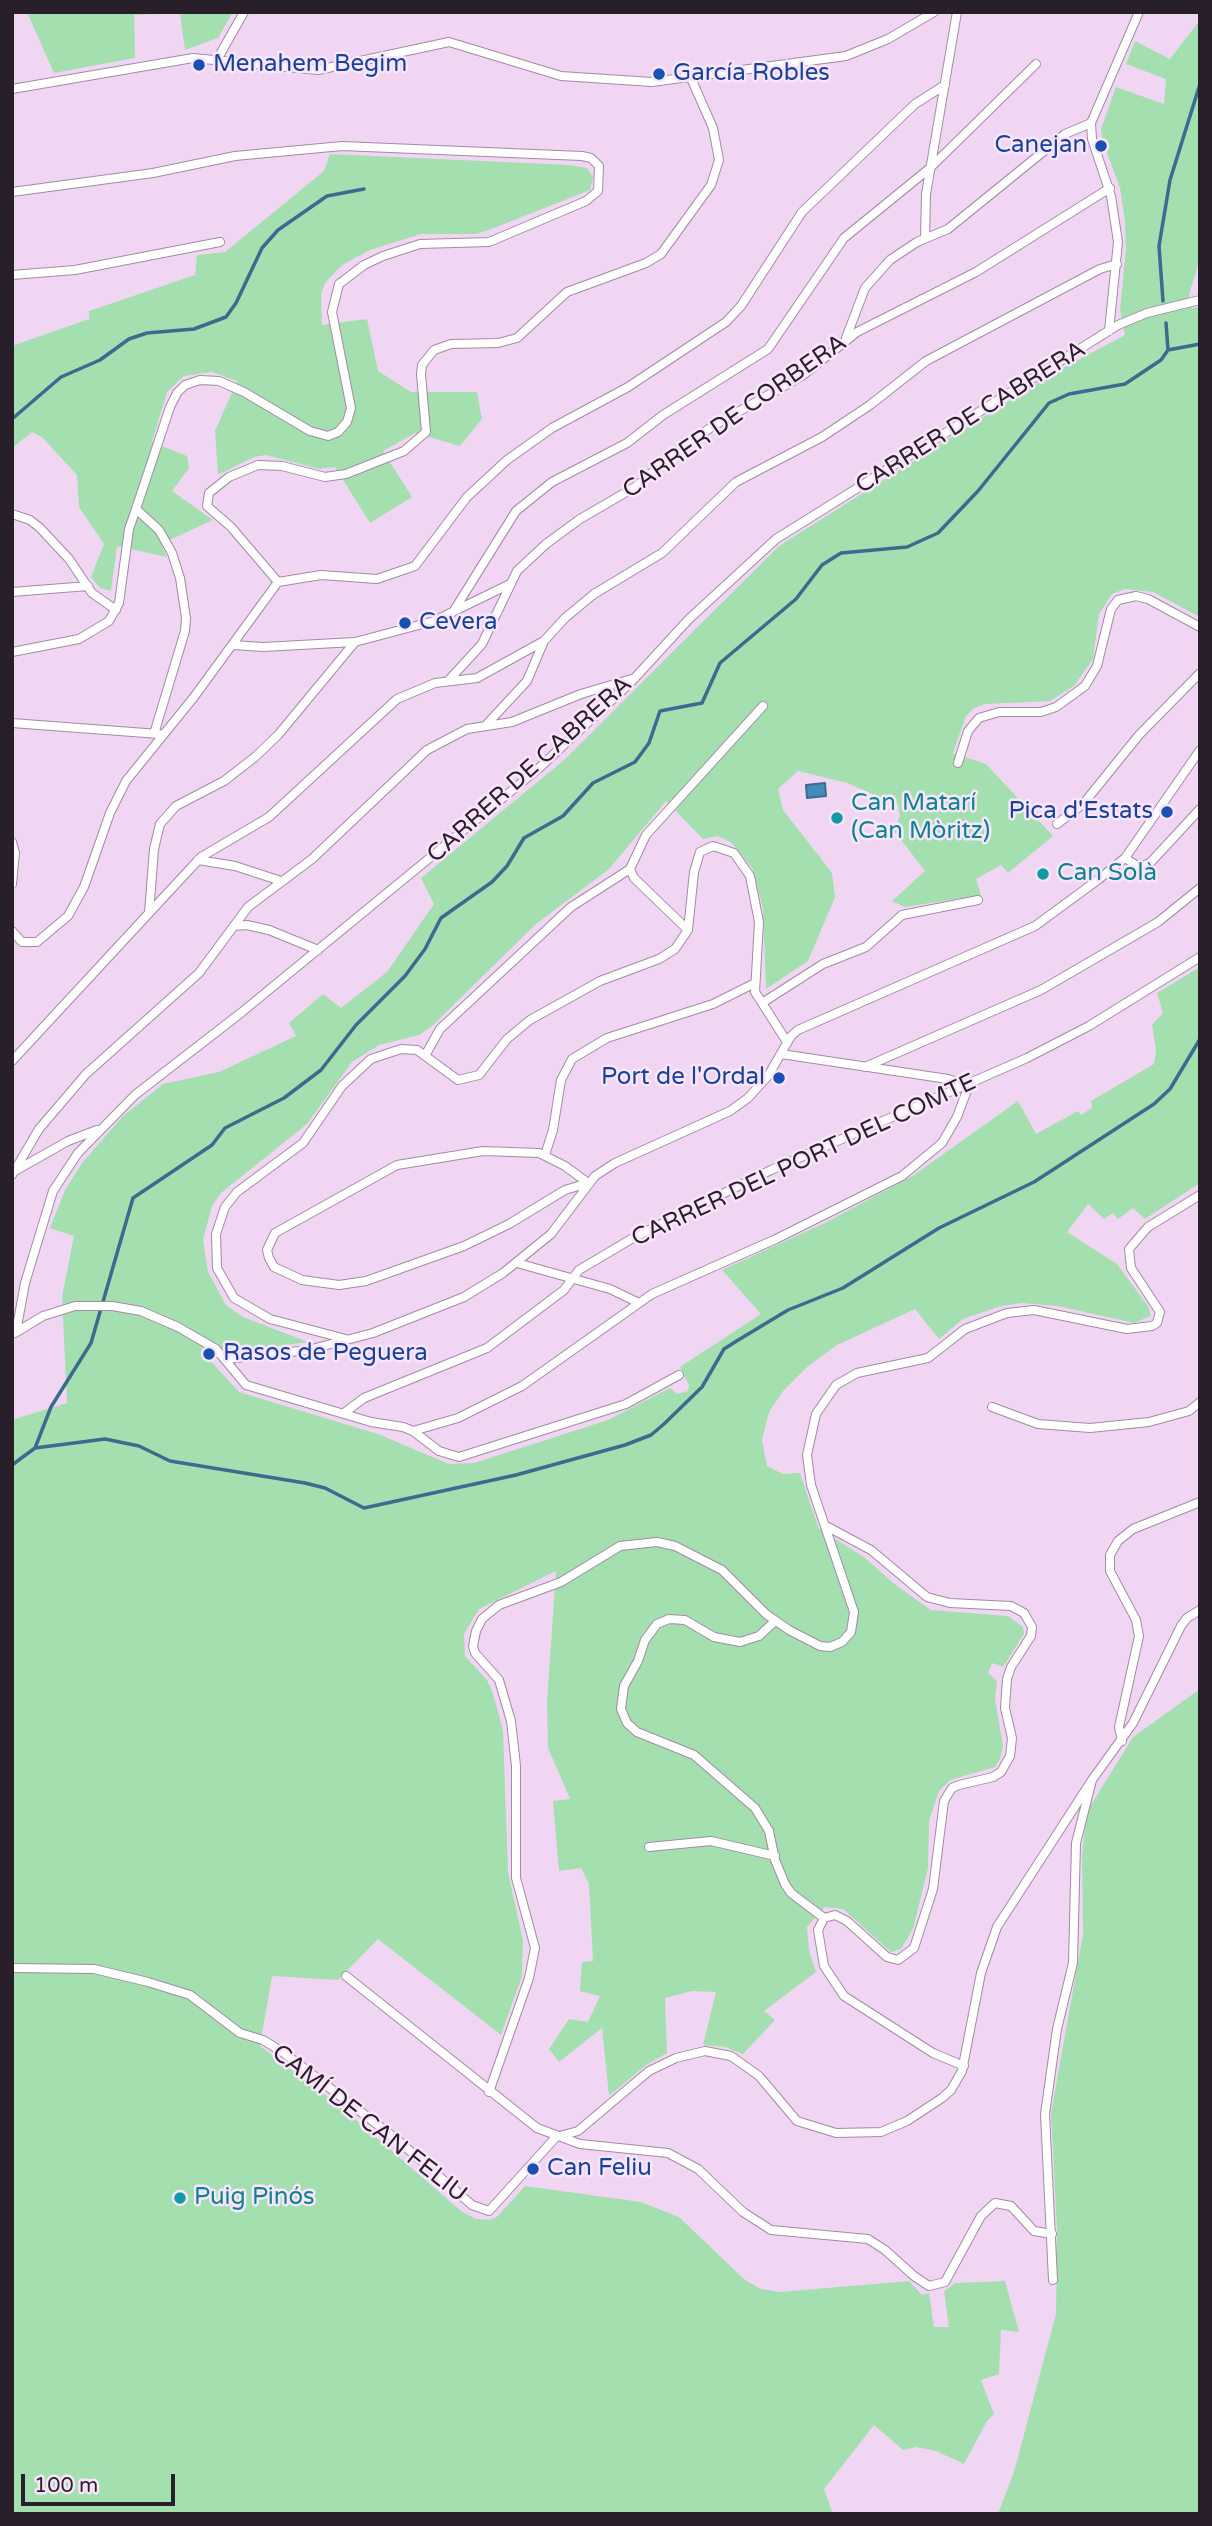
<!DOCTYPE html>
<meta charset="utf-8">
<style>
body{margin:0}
#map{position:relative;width:1212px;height:2526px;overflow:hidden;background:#f1d6f3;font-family:"Varela Round",sans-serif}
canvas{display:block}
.frame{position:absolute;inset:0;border:14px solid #291f2a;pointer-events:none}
.scale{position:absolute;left:21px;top:2474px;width:154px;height:32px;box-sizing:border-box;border:4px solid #291f2a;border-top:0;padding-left:9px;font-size:21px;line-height:24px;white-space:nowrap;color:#291f2a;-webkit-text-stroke:5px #fbe5fc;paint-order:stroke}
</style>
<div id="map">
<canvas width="1212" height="2526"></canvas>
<div class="frame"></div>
<div class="scale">100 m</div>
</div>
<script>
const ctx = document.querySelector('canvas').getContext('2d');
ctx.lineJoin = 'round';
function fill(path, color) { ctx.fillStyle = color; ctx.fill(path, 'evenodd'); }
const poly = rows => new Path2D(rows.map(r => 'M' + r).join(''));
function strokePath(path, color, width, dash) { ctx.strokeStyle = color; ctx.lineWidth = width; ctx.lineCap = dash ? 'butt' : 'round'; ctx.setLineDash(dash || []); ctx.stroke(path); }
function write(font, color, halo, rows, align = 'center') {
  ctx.font = font + ' "Varela Round",sans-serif'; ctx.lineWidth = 5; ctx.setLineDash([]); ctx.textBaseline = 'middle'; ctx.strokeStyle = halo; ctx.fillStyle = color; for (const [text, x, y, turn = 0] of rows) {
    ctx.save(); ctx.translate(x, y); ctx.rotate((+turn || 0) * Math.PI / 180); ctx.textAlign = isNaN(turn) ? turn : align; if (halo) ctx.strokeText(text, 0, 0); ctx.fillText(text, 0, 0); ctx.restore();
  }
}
fill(poly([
 [27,12,233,12,218,38,185,50,180,13,134,15,135,58,54,73],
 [1200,20,1200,260,1189,294,1192,308,1200,307,1200,617,1153,592,1125,589,1112,594,1099,614,1093,659,1074,686,1050,701,985,704,974,708,966,716,953,753,986,764,1053,836,1008,873,1001,865,976,879,981,895,905,907,892,901,925,871,894,831,900,816,898,805,847,783,798,771,778,789,783,810,832,873,835,897,808,961,766,989,763,909,753,869,732,843,718,836,703,839,666,801,609,869,536,924,431,1027,419,1035,379,1045,352,1062,307,1124,221,1193,212,1206,203,1240,208,1272,226,1305,243,1317,308,1342,206,1356,239,1392,378,1434,449,1464,474,1463,608,1420,670,1388,677,1394,688,1391,689,1385,680,1367,761,1314,722,1270,827,1222,914,1175,1018,1101,1036,1134,1078,1111,1081,1115,1092,1108,1091,1101,1154,1064,1156,1051,1152,1025,1163,1013,1157,993,1200,967,1200,1183,1145,1219,1133,1208,1118,1219,1113,1213,1104,1219,1088,1204,1067,1232,1117,1264,1148,1306,1151,1316,1134,1323,1058,1306,1021,1303,1001,1306,963,1319,939,1339,915,1309,837,1345,807,1367,783,1391,769,1412,762,1440,767,1466,783,1474,800,1473,819,1529,864,1557,897,1586,931,1610,1008,1616,1023,1627,1024,1634,1003,1667,992,1663,988,1673,997,1681,995,1699,1003,1746,1000,1759,995,1767,950,1780,939,1791,929,1821,928,1868,913,1929,901,1949,891,1952,843,1909,825,1907,807,1927,809,1950,816,1972,764,2011,775,2020,743,2054,725,2047,703,2045,716,1992,692,1991,665,1998,667,2053,646,2065,609,2096,602,2028,559,2062,549,2049,569,2019,588,2022,600,1996,580,1991,582,1962,593,1961,589,1884,581,1868,559,1871,553,1801,570,1799,548,1748,547,1702,556,1571,479,1609,464,1634,465,1656,487,1680,493,1693,503,1731,508,1872,523,1941,522,1976,501,2035,378,1939,338,1980,272,1976,260,2046,340,2106,461,2211,476,2219,490,2220,498,2216,525,2186,641,2202,679,2217,745,2280,761,2289,780,2292,909,2281,922,2295,929,2293,934,2327,949,2327,944,2291,955,2283,1005,2281,1019,2332,1001,2330,999,2374,981,2380,994,2414,987,2421,964,2464,936,2451,916,2447,903,2450,874,2425,824,2489,833,2514,12,2514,12,1420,67,1403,62,1297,74,1236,50,1228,65,1190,82,1163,123,1116,163,1084,219,1072,296,1036,289,1023,323,994,341,1008,387,972,434,904,421,878,563,761,779,546,1050,375,1125,335,1120,310,1126,249,1125,222,1120,188,1102,139,1101,129,1116,87,1164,104,1166,79,1126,64,1135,41,1170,59],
 [330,154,569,165,587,168,593,177,590,190,489,230,476,234,421,234,370,250,342,265,325,283,321,294,322,325,367,319,378,371,411,392,477,392,482,419,460,446,415,433,383,451,412,497,370,523,335,467,319,469,266,455,254,457,218,475,215,431,237,381,212,372,184,376,167,392,152,442,187,456,189,468,172,491,213,520,161,544,167,557,117,546,111,591,100,588,91,577,104,544,79,507,77,475,42,437,32,432,12,448,12,346,89,319,89,311,195,275,197,255,225,252,324,171],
 [1200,1689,1200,2514,998,2514,1014,2472,1056,2314,1057,2230,1051,2113,1083,1935,1082,1856,1086,1813,1133,1737]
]), '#a4dfaf');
const water = poly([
 [825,783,826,796,807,798,806,785,825,783]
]);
fill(water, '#438cba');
strokePath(water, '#3b6b8f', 2);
strokePath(poly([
 [1163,301,1159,246,1170,180,1200,84],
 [1168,350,1200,344],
 [12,419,61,377,100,360,129,339,147,333,194,329,226,317,236,303,262,248,278,230,327,196,364,189],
 [35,1448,51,1407,91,1343,133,1198,212,1145,225,1128,284,1098,321,1070,356,1025,405,976,425,949,441,918,492,882,507,866,524,838,563,816,593,783,635,762,649,743,660,711,702,703,720,663,796,599,822,565,841,553,907,547,938,533,978,491,1049,403,1069,394,1125,384,1161,360,1168,350,1166,323],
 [12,1465,35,1448,105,1439,139,1446,170,1461,305,1483,325,1488,364,1508,516,1475,625,1445,651,1435,664,1424,702,1387,724,1349,735,1342,788,1310,843,1288,939,1228,1034,1182,1154,1104,1170,1089,1200,1039]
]), '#3b6b8f', 3.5);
const minor = poly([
 [218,58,244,12],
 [12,89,193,58,318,70,449,42,561,76,652,82,846,56,888,39,934,12],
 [12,192,153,173,235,156,342,146,582,156,591,158,599,166,598,191,586,201,489,242,420,244,383,256,364,265,339,284,332,312,351,408,347,422,338,432,328,436,310,431,244,392,219,381,200,380,185,385,177,393,170,407,136,509],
 [925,238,926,194,957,12],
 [12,275,75,270,220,242],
 [1109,331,1118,242,1111,196,1092,139,1091,123,1139,12],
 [846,338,865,288,890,260,917,242,948,229,1065,134,1091,123],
 [12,514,30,520,40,528,69,559,92,593,116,610],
 [278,582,231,527,207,506,209,493,229,477,258,465,282,466,325,477,346,474,404,451,426,432,421,374,422,365,434,350,451,344,498,343,517,338,567,292,646,263,661,254,711,185,719,160,713,128,690,76],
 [278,582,321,575,377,579,415,566,467,497,507,460,552,428,628,387,726,322,741,306,802,212,915,104,945,85],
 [12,592,88,586],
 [453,612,516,511,552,482,627,443,663,415,768,349,844,238,930,168,1036,64],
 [233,645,263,647,355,642,434,621,510,584],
 [12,652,79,639,109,621,119,603,129,529,136,509,159,530,172,553,180,578,186,618,185,631,154,734],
 [449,680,482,644,517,571,546,544,580,519,635,487,675,453,713,426,802,376,857,332,976,272,1110,188],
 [12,723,159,734],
 [487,724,527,681,544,641,565,618,594,594,662,553,736,482,822,437,870,405,926,361,1100,269,1117,264],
 [958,763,968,731,979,718,999,712,1041,712,1056,707,1085,686,1097,666,1111,609,1118,600,1136,596,1148,599,1200,627],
 [1057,824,1084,803,1139,735,1200,673],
 [12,842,15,853,12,884],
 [1125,858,1139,867,1150,863,1200,809],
 [198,860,235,866,281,881],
 [630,869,634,878,688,930],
 [149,913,154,849,160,824,176,806,224,781,255,757,278,735,355,642],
 [234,926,247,925,269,930,318,950],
 [12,931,22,942,37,942,68,916,84,887,110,813,126,781,194,697,278,582],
 [762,1003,823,964,866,947,902,915,978,900],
 [426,1054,440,1029,571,907,630,869,646,835,763,706],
 [12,1061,201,857,269,817,397,699,435,683,477,678,544,641],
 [865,1067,1041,990,1158,922,1200,888],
 [483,1151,539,1153,565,1166,588,1183,565,1190,509,1224,464,1246,366,1281,339,1285,302,1280,274,1267,269,1258,267,1250,275,1233,397,1165,483,1151],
 [545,1155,553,1130,561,1080,572,1059,607,1038,713,1004,755,983],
 [15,1171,68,1141,97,1130],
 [12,1175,39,1129,86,1074,199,973,248,907,312,859,427,750,467,729,512,722,581,694,635,678],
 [517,1263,610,1289,639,1303],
 [16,1332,25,1283,53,1191,78,1153,135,1095,242,1012,538,769,632,681,689,619,776,539,1118,325,1147,313,1200,300],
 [15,1333,43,1316,75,1306,112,1306,141,1311,178,1327,216,1349,246,1385,371,1422,403,1427,413,1431,439,1451,459,1457,626,1404,679,1375],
 [346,1339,270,1319,234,1298,217,1268,216,1234,225,1207,237,1192,303,1143,342,1086,371,1059,401,1049,417,1050,458,1080,479,1075,507,1039,530,1020,600,981,659,959,675,949,688,930,694,872,700,852,713,846,734,853,750,876,759,922,755,992,787,1042],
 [227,1359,308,1350,373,1333,464,1297,503,1273,551,1234,595,1176,615,1163,730,1111,748,1098,768,1076,791,1036,798,1030,1035,926,1099,879,1125,858,1200,750],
 [992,1407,1038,1424,1090,1428,1149,1422,1189,1411,1200,1402],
 [344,1413,364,1398,487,1348,564,1290,579,1270,633,1238,771,1170,1027,1058,1089,1026,1200,957],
 [413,1431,458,1418,522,1386,652,1294,776,1239,902,1176,942,1143,957,1117,969,1085,948,1079,781,1054],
 [826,1526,871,1550,927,1597,950,1603,1011,1606,1024,1613,1032,1627,1031,1636,1011,1667,1007,1679,1005,1708,1012,1738,1010,1756,1001,1772,993,1777,959,1785,952,1788,944,1801,933,1889,914,1948,898,1960,887,1957,847,1921,835,1915,824,1918,818,1930,824,1966,844,1996,933,2053,964,2066],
 [774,1622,759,1636,740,1642,714,1637,685,1620,669,1619,657,1624,645,1640,638,1661,624,1686,621,1709,627,1723,637,1732,694,1755,755,1808,769,1831,775,1860,785,1884,791,1893,824,1918],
 [1122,1741,1119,1727,1139,1636,1136,1620,1110,1571,1110,1555,1118,1541,1133,1529,1200,1502],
 [649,1847,711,1841,775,1856],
 [12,1968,94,1969,148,1982,190,1995,240,2033,263,2040,284,2053,395,2138,472,2205,489,2211,556,2137,578,2131,649,2071,676,2058,705,2051,731,2056,759,2076,797,2121,836,2133,881,2132,907,2121,942,2098,951,2090,962,2071,981,1973,997,1927,1092,1780],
 [346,1976,537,2128,580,2144,668,2153,698,2169,743,2212,771,2230,868,2239,885,2250,914,2276,929,2286,945,2282,981,2216,995,2203,1011,2206,1034,2231,1052,2234],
 [489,2092,529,1978,535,1948,516,1878,516,1766,511,1721,499,1680,475,1653,473,1646,476,1631,482,1619,499,1605,561,1582,620,1546,657,1542,675,1546,722,1570,766,1614,789,1630,820,1646,830,1647,842,1642,851,1632,854,1612,811,1485,807,1455,816,1414,836,1385,857,1373,928,1358,965,1329,1007,1313,1034,1310,1127,1329,1152,1326,1157,1323,1160,1312,1131,1268,1129,1249,1148,1227,1200,1195],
 [1053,2280,1045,2114,1057,2029,1073,1963,1076,1843,1092,1780,1133,1723,1181,1626,1187,1618,1200,1610]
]);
strokePath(minor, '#a38aa5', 10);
strokePath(minor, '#fff', 8);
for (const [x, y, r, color] of [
 [199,65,7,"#1a4fb4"],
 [659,74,7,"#1a4fb4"],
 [1101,146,7,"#1a4fb4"],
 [405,623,7,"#1a4fb4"],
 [1167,812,7,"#1a4fb4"],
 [837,818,7,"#0f9aa8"],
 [1043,874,7,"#0f9aa8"],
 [779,1078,7,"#1a4fb4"],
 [209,1354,7,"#1a4fb4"],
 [533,2169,7,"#1a4fb4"],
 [180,2198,7,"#0f9aa8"]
]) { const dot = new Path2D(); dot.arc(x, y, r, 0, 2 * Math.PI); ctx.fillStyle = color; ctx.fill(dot); strokePath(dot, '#fbe5fc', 2.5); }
write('24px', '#164399', '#fbe5fc', [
 ["Menahem Begim",213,65],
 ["García Robles",673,74],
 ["Canejan",1087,146,"right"],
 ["Cevera",419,623],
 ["Pica d'Estats",1153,812,"right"],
 ["Port de l'Ordal",765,1078,"right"],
 ["Rasos de Peguera",223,1354],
 ["Can Feliu",547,2169]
], 'left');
write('24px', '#291f2a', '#fbe5fc', [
 ["CARRER DE CORBERA",735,417,-35],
 ["CARRER DE CABRERA",971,418,-32],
 ["CARRER DE CABRERA",530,770,-42],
 ["CARRER DEL PORT DEL COMTE",804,1161,-25],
 ["CAMÍ DE CAN FELIU",369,2124,38]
]);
write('24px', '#0d838f', '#fbe5fc', [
 ["Can Matarí",851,804],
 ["(Can Mòritz)",851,832],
 ["Can Solà",1057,874],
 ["Puig Pinós",194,2198]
], 'left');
</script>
